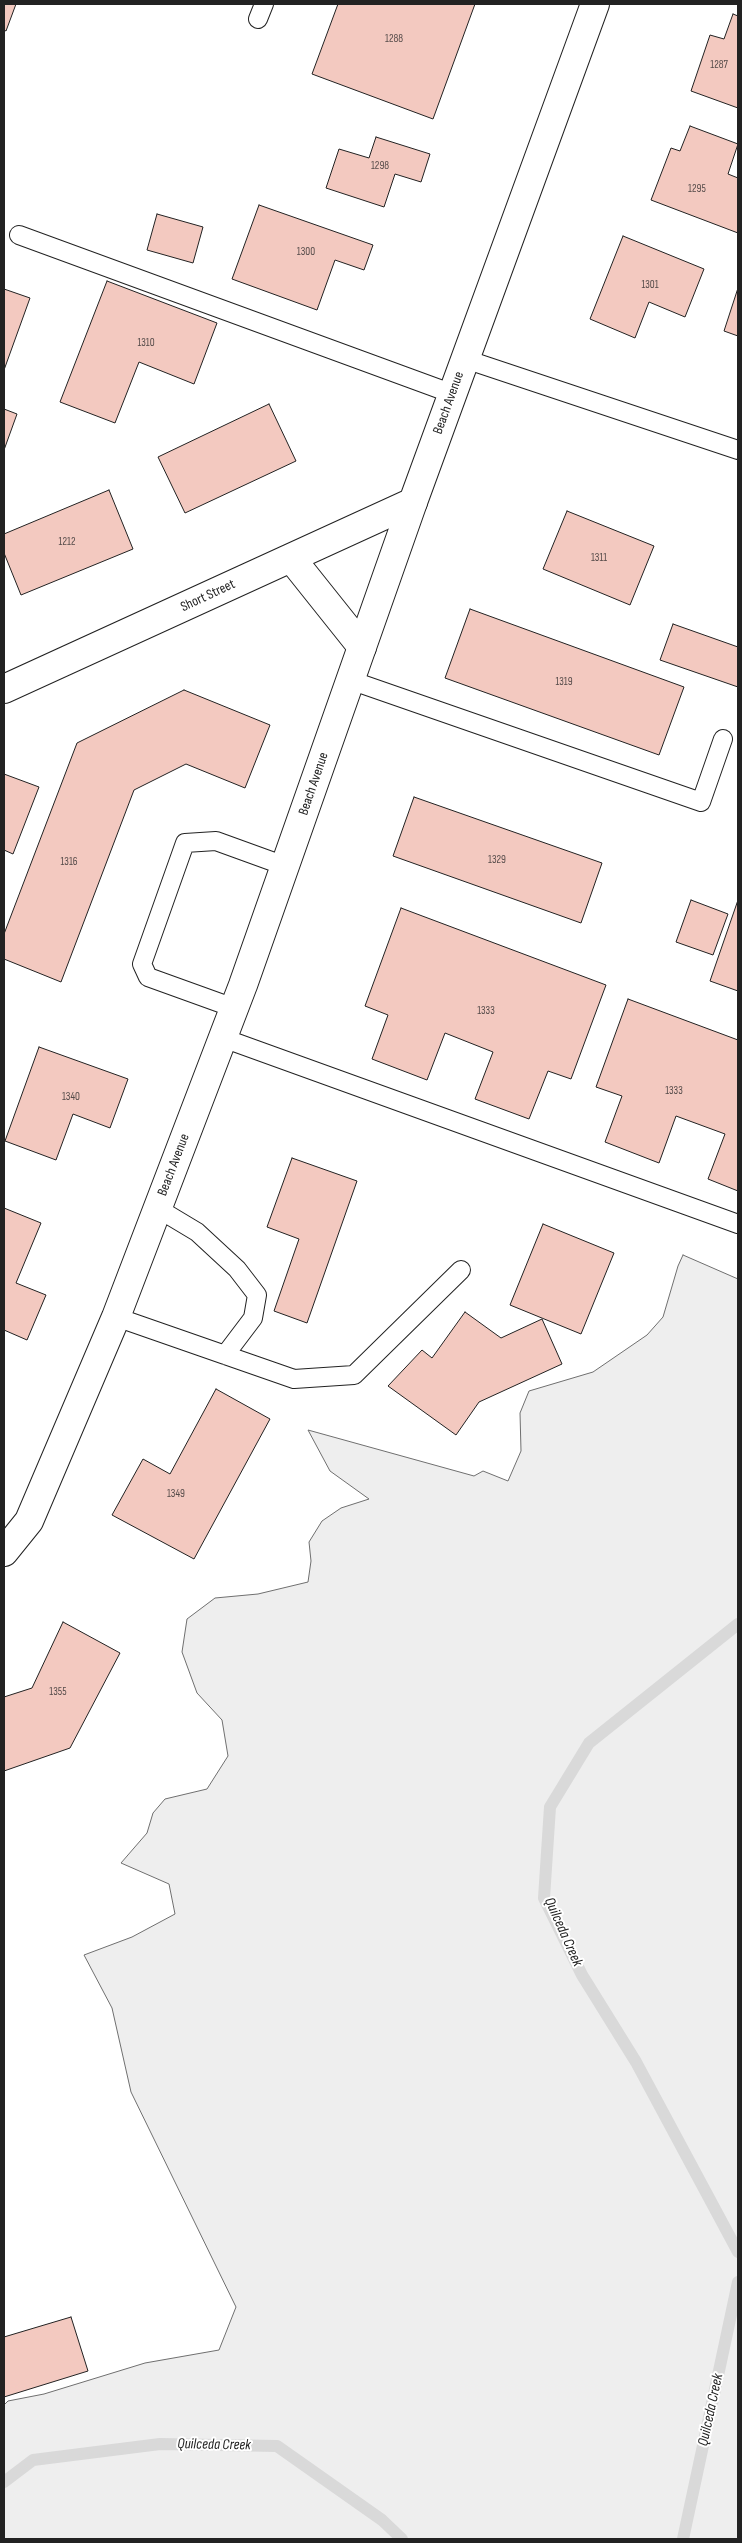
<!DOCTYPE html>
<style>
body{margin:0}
#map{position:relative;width:742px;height:2543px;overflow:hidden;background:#fff;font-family:"Sofia Sans Condensed",sans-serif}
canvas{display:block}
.frame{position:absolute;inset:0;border:5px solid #222;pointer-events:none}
</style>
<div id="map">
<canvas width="742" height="2543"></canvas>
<div class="frame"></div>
</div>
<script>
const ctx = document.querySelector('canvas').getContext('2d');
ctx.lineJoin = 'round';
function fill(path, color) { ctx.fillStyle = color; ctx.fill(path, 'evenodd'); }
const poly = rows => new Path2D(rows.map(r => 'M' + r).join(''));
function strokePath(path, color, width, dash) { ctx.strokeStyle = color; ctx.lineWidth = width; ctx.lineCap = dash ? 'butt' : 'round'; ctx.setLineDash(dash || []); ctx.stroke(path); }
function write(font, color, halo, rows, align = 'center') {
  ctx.font = font + ' "Sofia Sans Condensed",sans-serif'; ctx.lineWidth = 4; ctx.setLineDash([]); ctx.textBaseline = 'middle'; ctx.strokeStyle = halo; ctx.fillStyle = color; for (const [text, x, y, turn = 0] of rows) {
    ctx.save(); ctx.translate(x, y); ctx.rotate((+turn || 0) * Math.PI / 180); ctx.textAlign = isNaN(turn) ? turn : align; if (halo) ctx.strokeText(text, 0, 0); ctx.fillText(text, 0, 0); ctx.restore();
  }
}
const green = poly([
 [683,1255,738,1279,738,2539,4,2539,4,2405,8,2401,44,2394,145,2363,219,2350,236,2307,131,2092,112,2008,84,1955,132,1937,175,1914,169,1884,121,1863,147,1833,153,1813,165,1799,207,1789,228,1756,222,1720,197,1693,182,1652,187,1619,215,1598,258,1594,308,1582,311,1561,309,1542,322,1521,341,1508,369,1499,330,1471,308,1430,474,1476,483,1471,508,1481,521,1451,520,1413,529,1391,593,1372,647,1335,663,1317,678,1266,683,1255]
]);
fill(green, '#eee');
strokePath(green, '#6f6f6f', 1);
strokePath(poly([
 [738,1624,589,1743,550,1807,544,1898,582,1975,636,2062,738,2252],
 [4,2482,33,2460,160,2444,277,2446,382,2520,402,2539],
 [683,2539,738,2282]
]), '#d9d9d9', 12);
const building = poly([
 [4,4,16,4,6,31,4,30,4,4],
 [338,4,475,4,433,119,312,74,338,4],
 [733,14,738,16,738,108,691,91,710,35,724,39,733,14],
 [690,126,738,144,728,174,738,178,738,233,651,200,671,148,680,151,690,126],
 [376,137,430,154,421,182,395,174,384,207,326,188,339,149,369,158,376,137],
 [259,205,373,245,364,270,335,260,317,310,232,279,259,205],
 [157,214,203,227,193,263,147,250,157,214],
 [623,236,704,269,685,317,649,302,635,338,590,319,623,236],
 [107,281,217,323,194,384,139,362,115,423,60,402,107,281],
 [738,288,738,336,724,331,738,288],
 [4,289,30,298,4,370,4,289],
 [269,404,296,461,185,513,158,457,269,404],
 [4,409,17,414,4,450,4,409],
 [109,490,133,549,21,595,4,553,4,534,109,490],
 [567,511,654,546,630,605,543,569,567,511],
 [470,609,684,687,659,755,445,678,470,609],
 [673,624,738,647,738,687,660,660,673,624],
 [184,690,270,725,245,788,186,764,134,790,61,982,4,959,4,934,77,743,184,690],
 [4,774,39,787,13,854,4,850,4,774],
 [414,797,602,863,581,923,393,856,414,797],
 [691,900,728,914,713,955,676,942,691,900],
 [738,900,738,991,710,981,738,900],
 [401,908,606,985,571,1079,548,1071,529,1119,475,1099,493,1052,445,1033,427,1080,372,1059,388,1015,365,1006,401,908],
 [628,999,738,1040,738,1191,708,1179,725,1134,676,1116,659,1163,605,1142,622,1096,596,1087,628,999],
 [39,1047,128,1079,110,1128,73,1114,56,1160,5,1141,39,1047],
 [292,1158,357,1181,307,1323,274,1311,299,1239,267,1227,292,1158],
 [4,1208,41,1223,16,1283,46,1295,27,1340,4,1330,4,1208],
 [543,1224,614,1253,581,1334,510,1305,543,1224],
 [465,1312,501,1338,542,1319,562,1364,479,1402,456,1435,388,1386,422,1350,432,1358,465,1312],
 [216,1389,270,1419,194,1559,112,1515,143,1459,170,1474,216,1389],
 [63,1622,120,1653,70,1748,4,1771,4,1697,32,1688,63,1622],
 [71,2317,88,2371,4,2397,4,2337,71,2317]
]);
fill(building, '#f3c9c0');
strokePath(building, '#222', 1);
const lane = poly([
 [258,19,264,4],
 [19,235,453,394],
 [465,359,738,450],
 [350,680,701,802,723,739],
 [234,1008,148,977,142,964,185,843,216,841,285,866],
 [223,1038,738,1224],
 [157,1208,197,1232,237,1269,257,1295,253,1318,225,1355],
 [116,1317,294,1379,354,1375,461,1270]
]);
const street = poly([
 [4,1552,29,1521,116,1317,243,985,413,502]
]);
const secondary = poly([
 [291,558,362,647],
 [4,689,413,502,595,4]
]);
strokePath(lane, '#222', 20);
strokePath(street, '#222', 30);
strokePath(secondary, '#222', 30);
strokePath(lane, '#fff', 18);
strokePath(street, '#fff', 28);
strokePath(secondary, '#fff', 28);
write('11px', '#564c4a', null, [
 ["1288",394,39],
 ["1287",719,65],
 ["1298",380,166],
 ["1295",697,189],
 ["1300",306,252],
 ["1301",650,285],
 ["1310",146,343],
 ["1212",67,542],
 ["1311",599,558],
 ["1319",564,682],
 ["1329",497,860],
 ["1316",69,862],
 ["1333",486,1011],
 ["1333",674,1091],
 ["1340",71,1097],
 ["1349",176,1494],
 ["1355",58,1692]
]);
write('14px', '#222', '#fff', [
 ["Beach Avenue",449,403,-70],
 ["Short Street",208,596,-25],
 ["Beach Avenue",314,784,-71],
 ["Beach Avenue",174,1165,-69]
]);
write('italic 15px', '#222', '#fff', [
 ["Quilceda Creek",563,1932,66],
 ["Quilceda Creek",711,2410,-78],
 ["Quilceda Creek",214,2445,1]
]);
</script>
